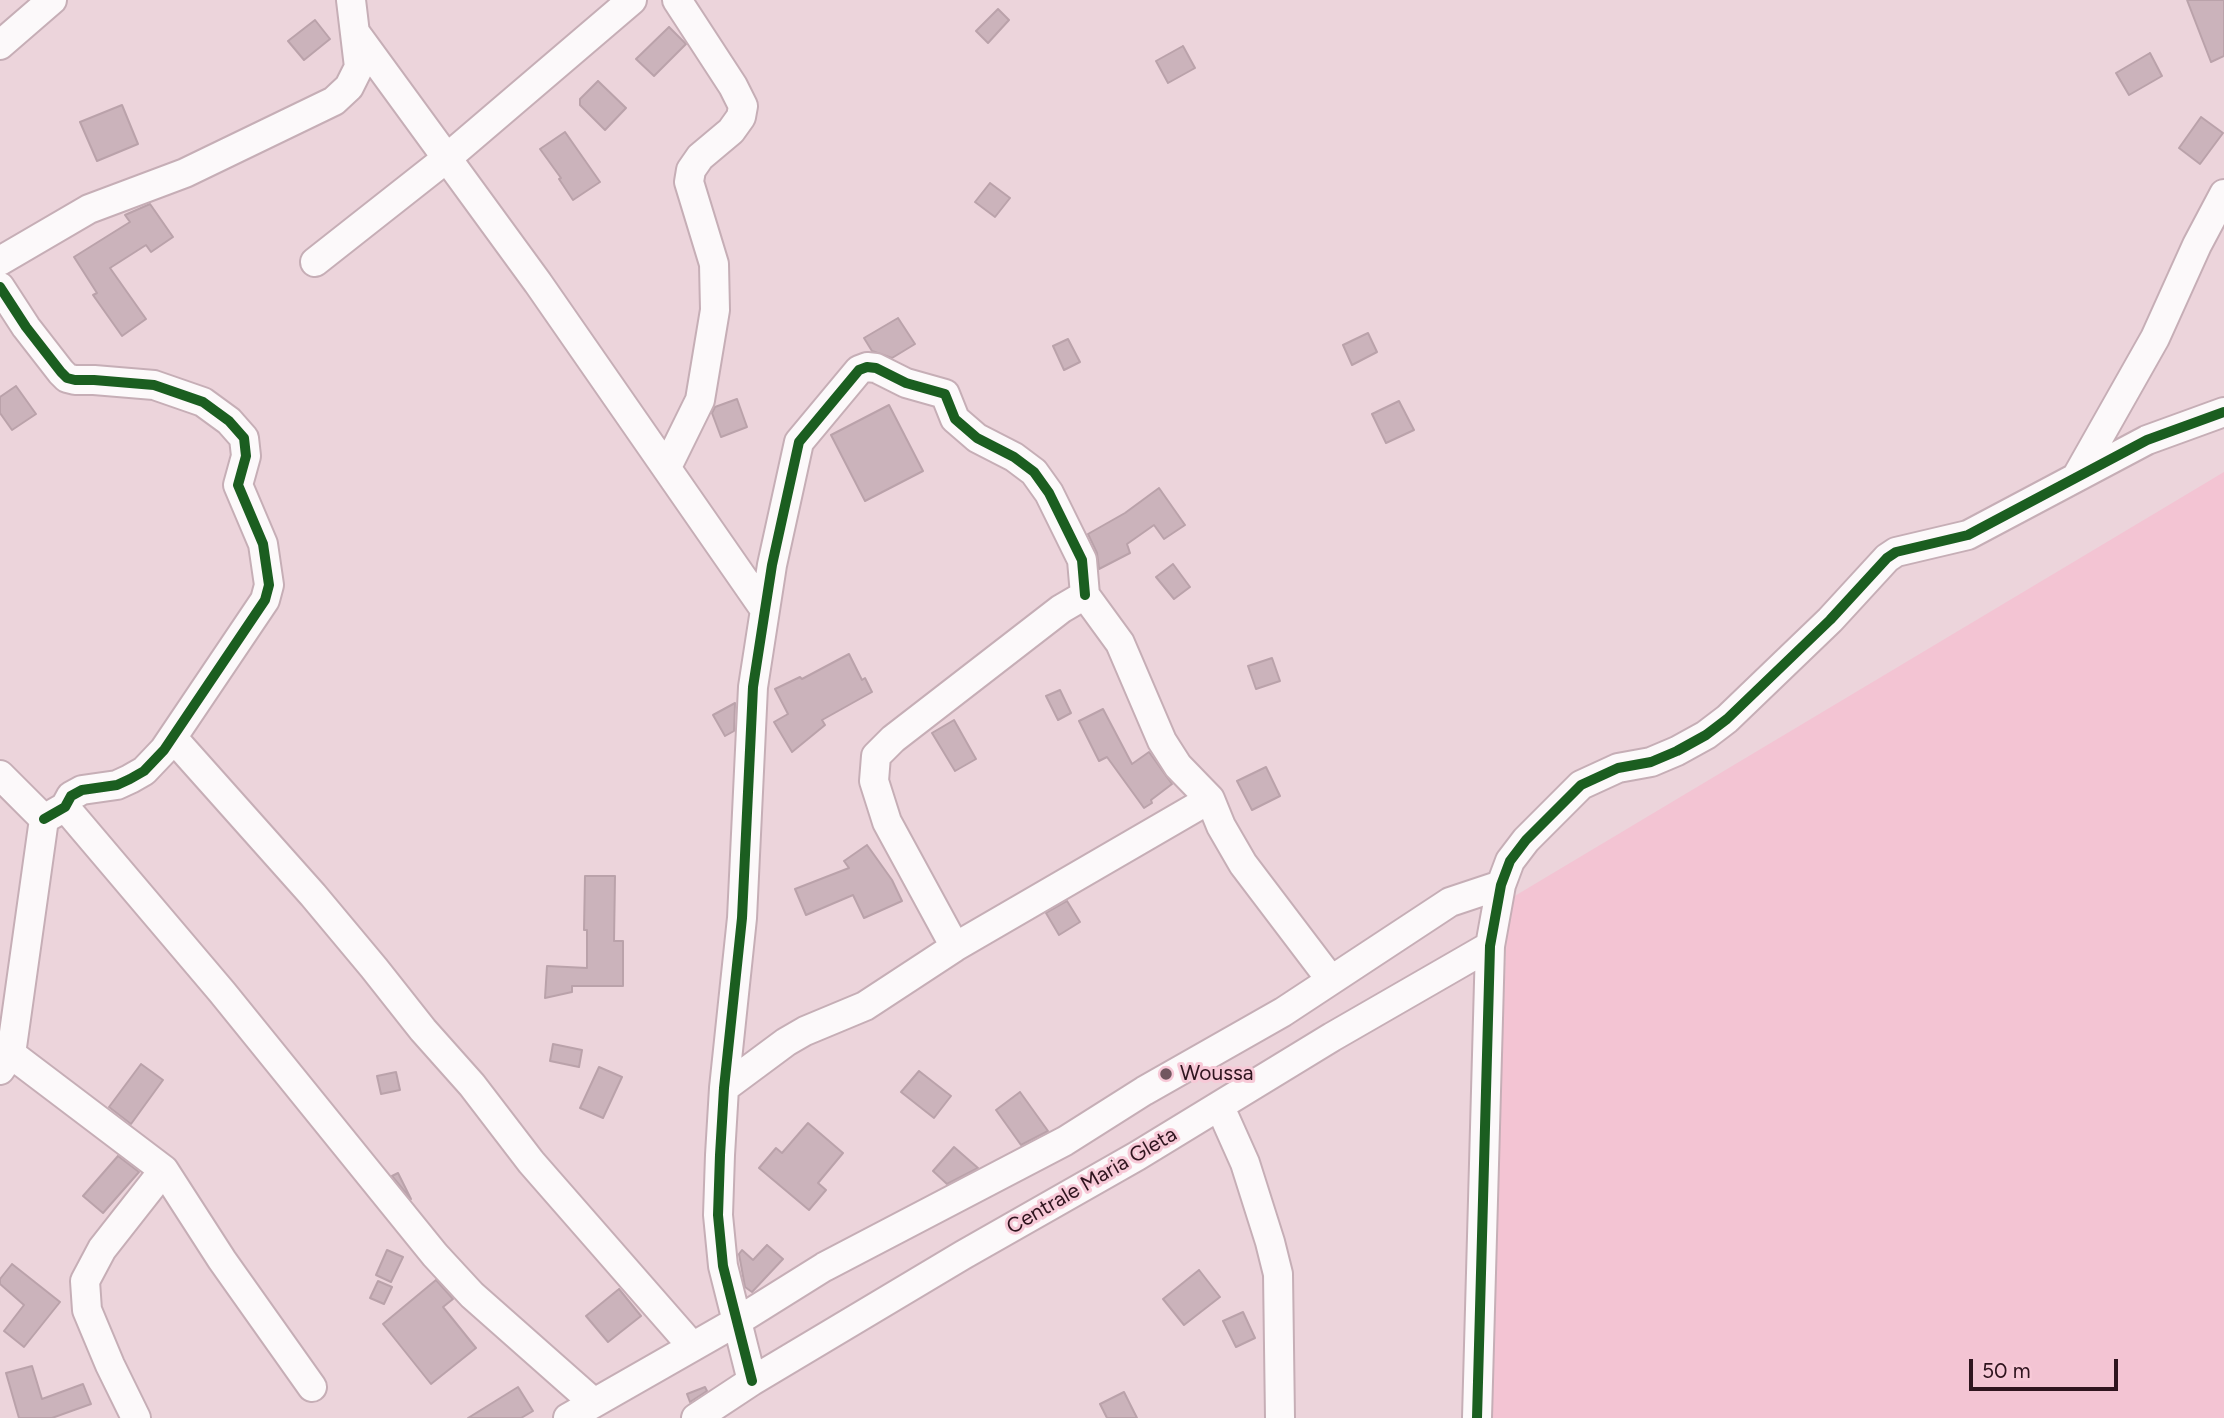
<!DOCTYPE html>
<style>
body{margin:0}
#map{position:relative;width:2224px;height:1418px;overflow:hidden;background:#ecd4db;font-family:Figtree,sans-serif}
canvas{display:block}
.scale{position:absolute;left:1969px;top:1359px;width:149px;height:32px;box-sizing:border-box;border:4px solid #2f141e;border-top:0;padding-left:9px;font-size:21px;line-height:24px;white-space:nowrap;color:#2f141e;-webkit-text-stroke:5px #f7c9d7;paint-order:stroke}
</style>
<div id="map">
<canvas width="2224" height="1418"></canvas>
<div class="scale">50 m</div>
</div>
<script>
const ctx = document.querySelector('canvas').getContext('2d');
ctx.lineJoin = 'round';
function fill(path, color) { ctx.fillStyle = color; ctx.fill(path, 'evenodd'); }
const poly = rows => new Path2D(rows.map(r => 'M' + r).join(''));
function strokePath(path, color, width, dash) { ctx.strokeStyle = color; ctx.lineWidth = width; ctx.lineCap = dash ? 'butt' : 'round'; ctx.setLineDash(dash || []); ctx.stroke(path); }
function write(font, color, halo, rows, align = 'center') {
  ctx.font = font + ' Figtree,sans-serif'; ctx.lineWidth = 6; ctx.setLineDash([]); ctx.textBaseline = 'middle'; ctx.strokeStyle = halo; ctx.fillStyle = color; for (const [text, x, y, turn = 0] of rows) {
    ctx.save(); ctx.translate(x, y); ctx.rotate((+turn || 0) * Math.PI / 180); ctx.textAlign = isNaN(turn) ? turn : align; if (halo) ctx.strokeText(text, 0, 0); ctx.fillText(text, 0, 0); ctx.restore();
  }
}
fill(poly([
 [2224,472,2224,1418,1488,1418,1508,900]
]), '#f3c4d3');
const building = poly([
 [2187,0,2224,0,2224,56,2211,62,2187,0],
 [998,9,1009,20,988,43,976,31,998,9],
 [315,20,330,39,304,60,288,41,315,20],
 [669,27,686,44,654,76,636,59,669,27],
 [1183,46,1195,68,1168,83,1156,61,1183,46],
 [2150,53,2162,76,2129,95,2116,73,2150,53],
 [598,81,626,108,605,130,580,105,580,99,598,81],
 [122,105,138,144,97,161,80,122,122,105],
 [2201,117,2223,133,2200,164,2179,148,2201,117],
 [565,132,600,182,573,200,559,179,561,178,540,149,565,132],
 [990,183,1010,198,995,217,975,202,990,183],
 [150,204,173,237,151,252,146,245,110,268,146,319,122,336,93,295,97,293,74,257,130,222,125,215,150,204],
 [898,318,915,344,892,358,872,351,864,338,898,318],
 [1368,333,1377,352,1352,365,1343,345,1368,333],
 [1068,339,1080,362,1064,370,1053,346,1068,339],
 [16,386,36,414,12,430,0,413,0,397,16,386],
 [737,399,747,427,721,437,712,413,715,407,737,399],
 [1399,401,1414,430,1386,443,1372,414,1399,401],
 [889,405,923,471,865,501,831,435,889,405],
 [1159,488,1185,525,1164,539,1154,525,1127,544,1130,553,1099,569,1097,553,1088,534,1125,513,1159,488],
 [1173,564,1190,587,1174,599,1156,577,1173,564],
 [849,654,862,680,865,678,872,692,822,720,825,725,792,752,774,722,788,714,775,689,800,677,802,679,849,654],
 [1272,658,1280,681,1256,689,1248,666,1272,658],
 [1060,690,1071,713,1058,720,1046,696,1060,690],
 [735,703,734,731,725,736,713,715,735,703],
 [1103,709,1132,764,1149,752,1172,784,1151,800,1152,803,1144,808,1107,757,1099,761,1079,721,1103,709],
 [954,720,976,759,955,771,932,733,954,720],
 [1266,767,1280,796,1252,810,1237,781,1266,767],
 [867,845,892,880,902,901,864,918,853,895,806,915,795,889,849,868,844,861,867,845],
 [585,876,615,876,614,941,623,941,623,986,572,986,572,992,545,998,547,966,587,968,587,930,584,930,585,876],
 [1067,901,1080,922,1059,935,1046,913,1067,901],
 [553,1044,582,1050,579,1067,550,1061,553,1044],
 [141,1064,163,1080,131,1124,109,1107,141,1064],
 [599,1067,622,1077,603,1118,580,1108,599,1067],
 [919,1071,951,1096,934,1118,901,1092,919,1071],
 [396,1072,400,1090,381,1094,377,1076,396,1072],
 [1020,1092,1048,1131,1021,1145,996,1110,1020,1092],
 [808,1123,843,1153,818,1183,826,1190,809,1210,759,1168,776,1148,782,1153,808,1123],
 [954,1147,978,1168,947,1184,933,1171,954,1147],
 [118,1156,139,1172,103,1213,83,1196,118,1156],
 [398,1173,411,1199,392,1176,398,1173],
 [767,1245,783,1259,752,1292,745,1287,739,1254,742,1250,753,1260,767,1245],
 [387,1250,403,1257,391,1282,376,1275,387,1250],
 [12,1264,60,1302,24,1347,4,1331,24,1305,0,1284,0,1279,12,1264],
 [1199,1270,1220,1297,1184,1325,1163,1299,1199,1270],
 [436,1280,453,1299,443,1307,476,1348,431,1384,383,1324,436,1280],
 [378,1281,392,1287,384,1304,370,1298,378,1281],
 [619,1289,641,1316,608,1342,586,1316,619,1289],
 [1243,1312,1255,1338,1236,1347,1223,1321,1243,1312],
 [32,1366,42,1399,83,1384,91,1404,52,1418,19,1418,6,1373,32,1366],
 [518,1387,533,1411,521,1418,468,1418,518,1387],
 [705,1387,707,1391,690,1402,687,1394,705,1387],
 [1124,1392,1137,1418,1107,1418,1100,1404,1124,1392]
]);
fill(building, '#cbb3bb');
strokePath(building, '#baa2aa', 2);
const minor = poly([
 [357,35,538,283,765,610],
 [0,45,52,0],
 [0,261,89,209,185,173,334,101,349,87,359,67,351,0],
 [315,262,447,158,632,0],
 [0,287,26,327,61,372,67,378,75,380,94,380,154,385,203,402,229,421,244,438,246,456,238,485,263,544,269,585,265,600,164,750,144,771,130,779,117,785,82,790,71,796,65,807,44,819],
 [667,467,700,400,715,310,714,264,689,182,691,170,700,157,731,131,741,117,743,106,733,86,677,0],
 [2077,476,2155,338,2197,245,2224,194],
 [173,738,313,895,374,968,423,1030,472,1085,531,1162,692,1346],
 [0,775,44,819],
 [65,807,222,992,435,1255,472,1295,593,1402],
 [955,947,887,822,874,781,876,756,893,739,1061,609,1085,595,1120,643,1162,741,1178,766,1210,799,1221,826,1243,864,1331,980],
 [11,1054,164,1170,222,1260,312,1387],
 [0,1070,11,1054,44,819],
 [724,1088,786,1042,805,1031,865,1006,955,947,1210,799],
 [1220,1107,1245,1163,1270,1242,1278,1274,1280,1418],
 [752,1381,723,1266,718,1215,720,1155,724,1088,742,918,753,687,772,565,799,442,859,370,867,367,876,368,906,383,945,394,955,419,977,438,1014,457,1034,472,1049,493,1082,560,1085,595],
 [136,1418,110,1365,87,1310,85,1281,102,1249,164,1170],
 [568,1418,736,1322,824,1267,1065,1141,1144,1091,1283,1012,1450,902,1501,885],
 [696,1418,752,1381,963,1255,1137,1156,1332,1037,1490,946],
 [1477,1418,1490,946,1501,885,1510,861,1526,840,1581,785,1618,768,1651,762,1677,751,1706,735,1727,719,1830,620,1887,558,1896,552,1968,535,2147,440,2224,412]
]);
strokePath(minor, '#c6aeb6', 32);
strokePath(minor, '#fcf9fa', 28);
strokePath(poly([
 [0,287,26,327,61,372,67,378,75,380,94,380,154,385,203,402,229,421,244,438,246,456,238,485,263,544,269,585,265,600,164,750,144,771,130,779,117,785,82,790,71,796,65,807,44,819],
 [752,1381,723,1266,718,1215,720,1155,724,1088,742,918,753,687,772,565,799,442,859,370,867,367,876,368,906,383,945,394,955,419,977,438,1014,457,1034,472,1049,493,1082,560,1085,595],
 [1477,1418,1490,946,1501,885,1510,861,1526,840,1581,785,1618,768,1651,762,1677,751,1706,735,1727,719,1830,620,1887,558,1896,552,1968,535,2147,440,2224,412]
]), '#1b5e20', 10);
for (const [x, y, r, color] of [
 [1166,1074,7,"#715760"]
]) { const dot = new Path2D(); dot.arc(x, y, r, 0, 2 * Math.PI); ctx.fillStyle = color; ctx.fill(dot); strokePath(dot, '#f7c9d7', 2.5); }
write('21px', '#2f141e', '#f7c9d7', [
 ["Woussa",1180,1074]
], 'left');
write('21px', '#2f141e', '#f7c9d7', [
 ["Centrale Maria Gleta",1092,1181,-30]
]);
</script>
